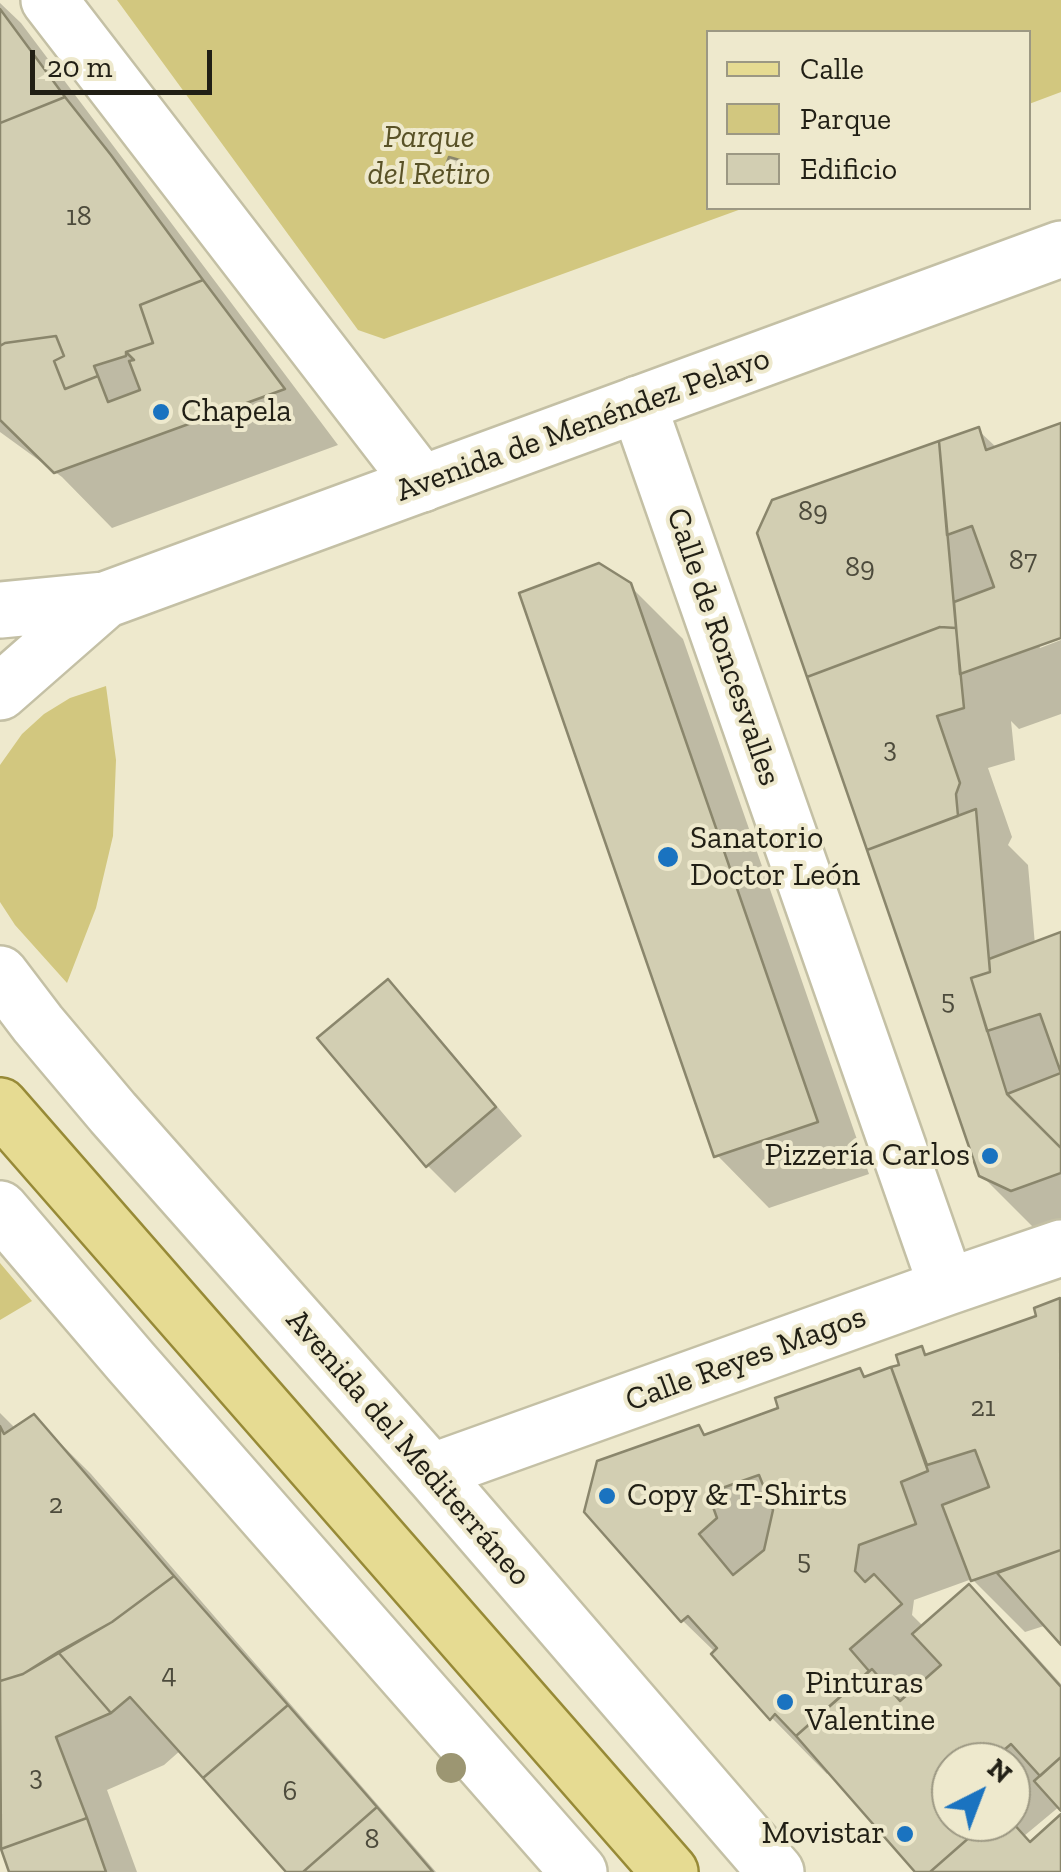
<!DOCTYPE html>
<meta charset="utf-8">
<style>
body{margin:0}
#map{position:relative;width:1061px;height:1872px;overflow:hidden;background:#eee9cd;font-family:"Zilla Slab",serif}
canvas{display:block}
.legend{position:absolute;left:706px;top:30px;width:325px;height:180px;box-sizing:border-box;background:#eee9cd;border:2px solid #9c9883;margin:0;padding:12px 18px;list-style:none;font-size:30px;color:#211f15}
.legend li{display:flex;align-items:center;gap:20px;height:50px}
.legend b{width:50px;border:2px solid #9c9883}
.north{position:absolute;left:931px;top:1742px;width:100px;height:100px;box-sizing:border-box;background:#eee9cd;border:2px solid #9c9883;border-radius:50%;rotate:42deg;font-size:28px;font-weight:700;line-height:40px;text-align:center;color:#211f15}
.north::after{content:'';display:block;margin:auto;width:35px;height:45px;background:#1a73c0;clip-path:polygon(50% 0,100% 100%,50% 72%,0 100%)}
.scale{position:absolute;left:30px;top:50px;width:182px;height:45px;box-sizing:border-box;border:5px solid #211f15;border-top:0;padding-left:12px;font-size:30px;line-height:35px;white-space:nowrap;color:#211f15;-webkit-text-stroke:8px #eee9cd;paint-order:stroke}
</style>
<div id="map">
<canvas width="1061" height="1872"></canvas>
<ul class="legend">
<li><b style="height:12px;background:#e6db92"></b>Calle</li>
<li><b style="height:28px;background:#d2c77f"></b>Parque</li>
<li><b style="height:28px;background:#d2ceb2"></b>Edificio</li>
</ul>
<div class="north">N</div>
<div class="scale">20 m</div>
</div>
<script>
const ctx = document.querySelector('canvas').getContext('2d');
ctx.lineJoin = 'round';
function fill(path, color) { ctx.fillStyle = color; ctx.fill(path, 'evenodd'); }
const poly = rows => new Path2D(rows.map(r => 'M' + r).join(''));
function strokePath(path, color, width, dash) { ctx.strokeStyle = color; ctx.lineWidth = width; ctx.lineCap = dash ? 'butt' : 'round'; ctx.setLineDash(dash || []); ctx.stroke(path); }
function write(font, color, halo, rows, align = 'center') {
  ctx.font = font + ' "Zilla Slab",serif'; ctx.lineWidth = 8; ctx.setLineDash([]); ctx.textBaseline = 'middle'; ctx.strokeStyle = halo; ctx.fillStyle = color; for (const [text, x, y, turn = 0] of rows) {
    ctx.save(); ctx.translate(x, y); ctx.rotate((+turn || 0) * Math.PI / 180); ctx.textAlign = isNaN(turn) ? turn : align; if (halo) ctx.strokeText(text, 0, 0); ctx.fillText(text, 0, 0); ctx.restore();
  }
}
fill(poly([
 [117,0,1061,0,1061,92,1029,104,1028,32,708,32,708,208,744,208,384,339,358,330],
 [106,686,116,760,113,836,96,908,67,983,15,925,0,902,0,765,22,734,44,714,70,698],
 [0,1263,32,1301,0,1320]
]), '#d2c77f');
fill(poly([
 [0,3,21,23,338,445,112,528,62,477,0,432],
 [461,164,476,178,472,188,461,184,447,170],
 [1061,425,1061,635,1038,643,1040,648,1061,640,1061,714,1019,729,1011,721,1015,760,988,768,1012,837,1008,845,1028,865,1035,945,1061,936,1061,1241,1034,1228,981,1175,760,533,978,430,997,448],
 [629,585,683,639,869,1174,769,1208,717,1155],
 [388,982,416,1010,522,1136,455,1193,427,1165],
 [1059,1301,1061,1303,1061,1641,1047,1625,1025,1632,972,1579,914,1600,912,1615,924,1627,969,1587,1024,1643,1061,1684,1061,1807,1060,1806,1024,1836,1032,1844,1061,1818,1061,1872,918,1872,829,1771,827,1774,772,1718,714,1655,716,1653,682,1620,698,1428,707,1437,781,1410,859,1371,867,1379,890,1370,897,1377,921,1349,929,1357,1039,1318],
 [951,1762,1011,1762,1011,1822,951,1822],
 [0,1413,16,1429,34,1417,91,1474,436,1872,288,1872,181,1750,164,1765,107,1790,137,1872,11,1872,0,1841]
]), '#0003');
const building = poly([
 [0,9,65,97,0,123,0,9],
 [65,97,111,155,203,280,140,305,153,343,126,352,126,356,94,366,98,376,65,389,54,361,64,356,56,336,5,343,0,346,0,123,65,97],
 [449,157,463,161,458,175,444,171,449,157],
 [203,280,285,389,54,473,0,420,0,346,5,343,56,336,64,356,54,361,65,389,98,376,108,402,140,390,129,361,134,360,126,352,153,343,140,305,203,280],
 [1061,423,1061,638,960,674,954,602,994,587,972,526,947,535,939,441,979,427,986,450,1061,423],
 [939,441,956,628,940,627,807,677,757,533,772,500,939,441],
 [599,563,631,583,818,1122,714,1157,519,593,599,563],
 [940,627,956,628,964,708,937,716,960,783,956,794,958,816,867,850,807,677,940,627],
 [976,809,990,972,971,978,1007,1094,1061,1148,1061,1173,1011,1191,979,1176,867,850,976,809],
 [1061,932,1061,1073,1040,1014,987,1031,971,978,990,972,989,959,1061,932],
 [388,979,496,1107,426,1167,317,1038,388,979],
 [1061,1073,1061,1148,1007,1094,1061,1073],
 [1060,1298,1061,1550,971,1581,942,1505,989,1487,975,1450,927,1465,891,1367,899,1365,896,1355,922,1346,925,1355,1036,1316,1034,1308,1060,1298],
 [891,1367,928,1471,901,1482,916,1524,859,1545,855,1571,865,1582,874,1574,902,1604,850,1649,869,1671,796,1736,775,1714,770,1720,711,1654,717,1648,688,1616,681,1622,584,1512,597,1461,699,1425,704,1435,778,1408,775,1398,860,1368,864,1377,891,1367],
 [759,1475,773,1510,764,1550,733,1575,699,1534,717,1518,708,1493,759,1475],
 [34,1414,174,1576,112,1622,23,1674,0,1681,0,1426,4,1434,34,1414],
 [1061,1550,1061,1645,997,1573,1061,1550],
 [174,1576,288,1705,203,1778,130,1697,111,1713,58,1652,112,1622,174,1576],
 [969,1584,1061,1687,1061,1757,1040,1776,1011,1744,990,1762,951,1762,951,1822,987,1822,930,1872,915,1872,796,1736,872,1669,900,1701,941,1665,912,1634,969,1584],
 [58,1652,111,1713,56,1737,87,1818,1,1849,0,1681,23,1674,58,1652],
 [288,1705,377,1807,303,1872,286,1872,203,1778,288,1705],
 [1061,1757,1061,1811,1034,1781,1061,1757],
 [377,1807,433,1872,303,1872,377,1807],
 [1061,1814,1061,1872,930,1872,987,1822,1011,1821,1030,1842,1061,1814],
 [87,1818,106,1872,9,1872,1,1849,87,1818]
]);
fill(building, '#d2ceb2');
strokePath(building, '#8a866c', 2.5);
const minor = poly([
 [49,0,422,484],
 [638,404,947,1287],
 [431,1472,947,1287,1061,1248]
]);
const secondary = poly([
 [0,610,105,600,1061,249],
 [0,692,105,600],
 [0,974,38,1024,113,1113,431,1472,776,1872],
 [0,1209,131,1362,579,1872]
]);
const primary = poly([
 [0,1106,670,1872]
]);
strokePath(minor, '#c4c0a5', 60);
strokePath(secondary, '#c4c0a5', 60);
strokePath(primary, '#978a37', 60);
strokePath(minor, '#fff', 55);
strokePath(secondary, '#fff', 55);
strokePath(primary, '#e6db92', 55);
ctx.fillStyle = '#9c9672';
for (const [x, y] of [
 [451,1768]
]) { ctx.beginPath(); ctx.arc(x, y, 15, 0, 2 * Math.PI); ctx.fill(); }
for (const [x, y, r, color] of [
 [161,412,10,"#1a73c0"],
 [668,857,12,"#1a73c0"],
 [990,1156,10,"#1a73c0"],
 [607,1496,10,"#1a73c0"],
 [785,1702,10,"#1a73c0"],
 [905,1834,10,"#1a73c0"]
]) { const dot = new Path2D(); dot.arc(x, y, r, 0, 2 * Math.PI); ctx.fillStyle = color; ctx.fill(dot); strokePath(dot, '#eee9cd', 4); }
write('28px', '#4d4b3c', null, [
 ["18",79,217],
 ["89",813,512],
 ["87",1023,561],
 ["89",860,568],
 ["3",890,749],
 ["5",948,1001],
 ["21",983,1408],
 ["2",56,1505],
 ["5",804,1561],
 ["4",169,1675],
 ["3",36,1777],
 ["6",290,1792],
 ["8",372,1840]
]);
write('italic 32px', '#595227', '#eee9cd', [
 ["Parque",429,138],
 ["del Retiro",429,175]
]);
write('32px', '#211f15', '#eee9cd', [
 ["Chapela",181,412],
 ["Sanatorio",690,839],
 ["Doctor León",690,876],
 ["Pizzería Carlos",970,1156,"right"],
 ["Copy & T-Shirts",627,1496],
 ["Pinturas",805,1684],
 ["Valentine",805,1721],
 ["Movistar",885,1834,"right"]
], 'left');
write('32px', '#211f15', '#eee9cd', [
 ["Avenida de Menéndez Pelayo",583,425,-20],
 ["Calle de Roncesvalles",723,647,71],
 ["Calle Reyes Magos",746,1359,-20],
 ["Avenida del Mediterráneo",408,1448,49]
]);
</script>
